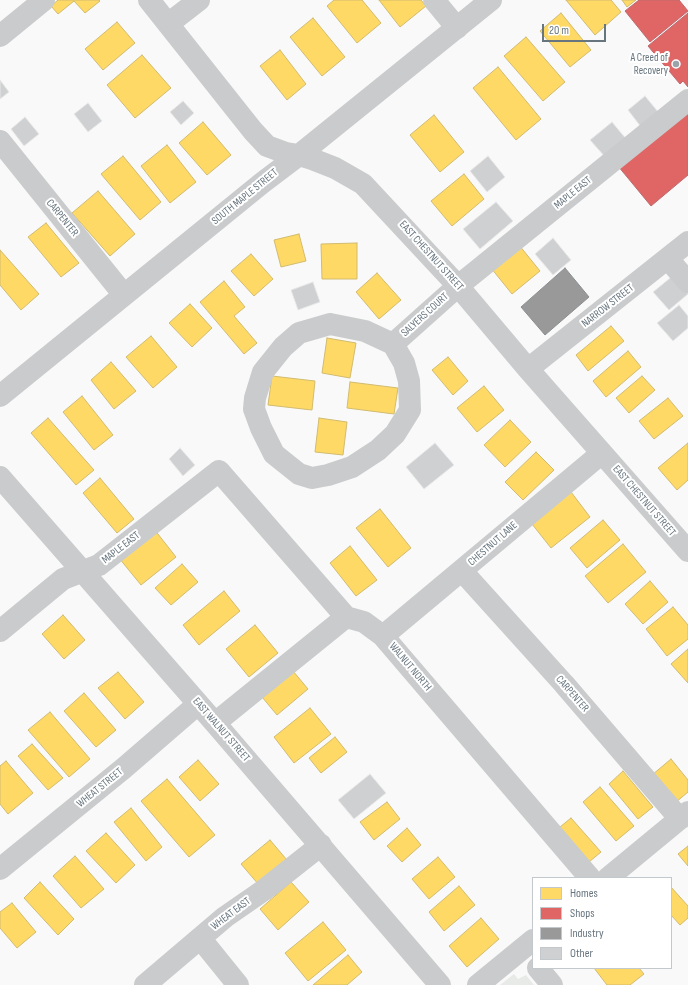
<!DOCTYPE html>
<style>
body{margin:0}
#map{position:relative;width:688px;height:985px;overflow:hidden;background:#f9f9f9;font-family:"Sofia Sans Condensed",sans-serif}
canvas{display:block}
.legend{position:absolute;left:532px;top:877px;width:140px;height:92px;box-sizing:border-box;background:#fff;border:1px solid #c2c8cc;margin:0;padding:5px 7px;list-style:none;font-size:12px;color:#67757f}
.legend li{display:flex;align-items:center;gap:8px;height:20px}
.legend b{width:20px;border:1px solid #c2c8cc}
.scale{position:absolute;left:542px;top:24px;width:64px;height:18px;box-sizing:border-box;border:2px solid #67757f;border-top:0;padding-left:5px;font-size:12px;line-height:14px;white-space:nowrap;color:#67757f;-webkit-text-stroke:3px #fff;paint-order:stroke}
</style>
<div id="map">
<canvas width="688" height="985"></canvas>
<ul class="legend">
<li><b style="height:11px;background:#ffd966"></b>Homes</li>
<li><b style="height:11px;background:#e06666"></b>Shops</li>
<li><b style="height:11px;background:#999"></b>Industry</li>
<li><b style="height:11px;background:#ced0d1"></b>Other</li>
</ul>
<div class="scale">20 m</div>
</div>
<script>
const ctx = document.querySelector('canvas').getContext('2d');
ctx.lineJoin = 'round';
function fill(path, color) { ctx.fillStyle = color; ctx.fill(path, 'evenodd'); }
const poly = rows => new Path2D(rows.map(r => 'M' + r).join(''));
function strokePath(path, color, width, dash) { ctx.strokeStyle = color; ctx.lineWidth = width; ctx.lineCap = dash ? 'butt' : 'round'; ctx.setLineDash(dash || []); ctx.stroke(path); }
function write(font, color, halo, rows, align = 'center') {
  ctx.font = font + ' "Sofia Sans Condensed",sans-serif'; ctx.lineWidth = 4; ctx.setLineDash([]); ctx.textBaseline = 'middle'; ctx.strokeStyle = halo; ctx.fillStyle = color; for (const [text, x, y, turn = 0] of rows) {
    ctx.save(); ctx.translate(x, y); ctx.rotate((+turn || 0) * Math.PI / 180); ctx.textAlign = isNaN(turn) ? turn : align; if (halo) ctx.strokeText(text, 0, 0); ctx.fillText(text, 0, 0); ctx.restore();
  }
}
fill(poly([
 [514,974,518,979,526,975,534,985,500,985]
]), '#e8eae7');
const homes = poly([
 [58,0,99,0,100,1,85,13,74,1,58,14,51,6,58,0],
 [334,0,362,0,381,23,357,43,327,6,334,0],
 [379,0,421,0,426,6,400,27,379,0],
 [566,0,611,0,621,12,595,35,566,0],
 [622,0,636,0,627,7,622,0],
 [561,13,591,50,570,67,540,31,561,13],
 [313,18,345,57,322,76,290,37,313,18],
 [117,22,135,43,103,70,85,49,117,22],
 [526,37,565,82,543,101,504,56,526,37],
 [280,50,306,84,287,100,260,66,280,50],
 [142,55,171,88,135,118,107,85,142,55],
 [498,67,541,119,516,140,473,88,498,67],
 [434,115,464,152,440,172,410,135,434,115],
 [203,122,231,155,207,175,179,143,203,122],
 [167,145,196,182,170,203,141,166,167,145],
 [123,156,161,202,140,220,101,174,123,156],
 [464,174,484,199,452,226,431,201,464,174],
 [98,191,135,234,110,256,72,213,98,191],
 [46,223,79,263,61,277,28,237,46,223],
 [299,234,306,261,281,267,274,240,299,234],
 [357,243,357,279,322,279,321,244,357,243],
 [519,245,540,271,512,294,491,268,519,245],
 [0,250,39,294,21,310,0,285,0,250],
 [251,254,273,279,254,296,231,271,251,254],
 [377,273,401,300,379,319,356,292,377,273],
 [224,281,245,307,234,316,257,343,244,354,200,302,224,281],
 [190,304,212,328,192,347,169,323,190,304],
 [611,326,624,341,588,371,576,355,611,326],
 [151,336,177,367,153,388,126,357,151,336],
 [327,338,356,343,350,378,322,373,327,338],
 [628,351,641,367,606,397,593,381,628,351],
 [448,357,468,381,453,395,432,370,448,357],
 [111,362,136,391,114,409,91,380,111,362],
 [272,376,315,381,312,410,268,405,272,376],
 [642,376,655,390,629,413,616,398,642,376],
 [350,382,398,388,394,414,347,408,350,382],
 [484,386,504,410,477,432,457,408,484,386],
 [82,396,113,435,94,450,63,412,82,396],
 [668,398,683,416,654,439,639,421,668,398],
 [48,418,94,470,76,485,31,433,48,418],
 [319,418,347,422,343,455,315,452,319,418],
 [510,420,531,442,505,467,484,445,510,420],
 [688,443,688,480,677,490,658,468,688,443],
 [536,452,554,470,523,500,505,482,536,452],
 [100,478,134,519,117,533,83,493,100,478],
 [571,492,590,517,551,548,532,524,571,492],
 [380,509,411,548,388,567,356,528,380,509],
 [603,520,620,540,587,568,570,548,603,520],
 [154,529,176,557,141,585,119,558,154,529],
 [623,544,646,572,608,603,585,576,623,544],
 [350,546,377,580,356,596,330,563,350,546],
 [182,564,198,582,171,605,155,588,182,564],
 [650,581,668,602,643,624,625,604,650,581],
 [224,591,240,611,199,645,183,625,224,591],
 [673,607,688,625,688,639,667,656,646,629,673,607],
 [63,615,85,640,64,659,42,634,63,615],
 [255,625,278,653,249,677,226,649,255,625],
 [688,649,688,683,671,664,688,649],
 [293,671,308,689,277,715,262,697,293,671],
 [118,672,144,702,125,719,98,688,118,672],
 [84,693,116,730,96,747,64,711,84,693],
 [310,708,331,734,294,763,274,737,310,708],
 [50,712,90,759,69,777,28,730,50,712],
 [335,737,347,752,321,773,309,758,335,737],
 [32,744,63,778,48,790,18,756,32,744],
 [671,759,688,780,688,792,675,803,652,775,671,759],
 [198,760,219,784,200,801,179,777,198,760],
 [6,761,33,793,8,814,0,804,0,766,6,761],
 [623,771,653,807,638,819,609,784,623,771],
 [167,779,215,835,189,857,141,801,167,779],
 [600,787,634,826,616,841,583,802,600,787],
 [387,802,400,819,374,840,360,822,387,802],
 [131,808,162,847,146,861,114,822,131,808],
 [571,818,601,852,589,862,560,827,571,818],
 [407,828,421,845,402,862,387,846,407,828],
 [106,833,135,865,116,883,86,851,106,833],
 [270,840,287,860,259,885,241,864,270,840],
 [688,846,688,866,678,854,688,846],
 [75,856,104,889,81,908,53,876,75,856],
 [438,857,455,877,429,899,412,879,438,857],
 [40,882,74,919,58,935,24,898,40,882],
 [291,882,309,902,278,930,260,909,291,882],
 [459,886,475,905,444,931,429,912,459,886],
 [671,887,688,906,688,918,680,925,671,915,671,887],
 [12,903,36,932,17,948,0,928,0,912,12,903],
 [481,918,499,939,467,967,449,946,481,918],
 [323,922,346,950,308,981,285,953,323,922],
 [348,955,362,972,347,985,313,985,348,955],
 [594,968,639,968,644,974,630,985,607,985,594,968]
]);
fill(homes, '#ffd966');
strokePath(homes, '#d1bb6e', 1);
const shops = poly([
 [639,0,679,0,688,11,650,42,625,11,639,0],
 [688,13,688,87,683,81,680,84,648,46,688,13],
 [688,108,688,175,651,206,618,166,688,108]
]);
fill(shops, '#e06666');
strokePath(shops, '#bc6a6e', 1);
const industry = poly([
 [565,268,589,297,545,335,521,307,565,268]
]);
fill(industry, '#999');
strokePath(industry, '#8a8e91', 1);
const building = poly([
 [0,80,9,92,0,99,0,80],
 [645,96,659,113,641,127,628,110,645,96],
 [183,101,194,113,181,125,170,112,183,101],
 [88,103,102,121,88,132,74,114,88,103],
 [25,117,39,134,24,146,11,129,25,117],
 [612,122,627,140,606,158,590,140,612,122],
 [488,156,505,177,487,192,470,171,488,156],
 [496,202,513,221,480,249,463,229,496,202],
 [553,238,571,260,553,275,535,254,553,238],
 [675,274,688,289,688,294,669,310,653,292,675,274],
 [313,282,320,302,298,310,291,290,313,282],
 [679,305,688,316,688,328,673,341,657,323,679,305],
 [435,443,454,465,424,489,406,467,435,443],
 [180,448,195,465,183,476,169,459,180,448],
 [370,774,386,793,354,819,338,800,370,774]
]);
fill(building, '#ced0d1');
strokePath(building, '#e8e8e8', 1);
strokePath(poly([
 [149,0,253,131,267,146,286,153,299,155,312,159,335,168,363,184,458,286,528,369,688,551],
 [434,0,457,28],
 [168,24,199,0],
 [0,36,44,0],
 [0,141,124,295],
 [668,259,688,282],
 [330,324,365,331,393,344,404,363,409,381,410,410,395,434,378,450,352,467,328,475,312,478,299,474,274,454,261,428,254,409,255,398,263,372,283,347,299,333,330,324],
 [393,344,458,286,688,100],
 [528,369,688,242],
 [0,396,262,183,299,155,491,0],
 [0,477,215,723,440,985],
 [462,571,564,684,680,819],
 [0,631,63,579,99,565,219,471,346,617,364,622,383,636,590,878],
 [383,636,602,453],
 [215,723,346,617],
 [0,869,124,768,198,704],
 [608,878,688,812],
 [200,938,238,985],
 [538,968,552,985],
 [145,985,225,917,264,890,321,845],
 [478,985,533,940]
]), '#cacbcc', 22);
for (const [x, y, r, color] of [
 [676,64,4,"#9aa3aa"]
]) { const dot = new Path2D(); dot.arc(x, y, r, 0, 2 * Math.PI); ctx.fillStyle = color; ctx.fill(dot); strokePath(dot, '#fff', 1.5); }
write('11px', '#67757f', '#fff', [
 ["A Creed of",668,58],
 ["Recovery",668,71]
], 'right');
write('11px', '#67757f', '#fff', [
 ["MAPLE EAST",573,193,-39],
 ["SOUTH MAPLE STREET",245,197,-39],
 ["CARPENTER",62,218,51],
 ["EAST CHESTNUT STREET",431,256,48],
 ["NARROW STREET",608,306,-38],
 ["SALYERS COURT",425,315,-42],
 ["EAST CHESTNUT STREET",644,501,49],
 ["CHESTNUT LANE",493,544,-41],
 ["MAPLE EAST",121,548,-38],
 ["WALNUT NORTH",410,667,50],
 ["CARPENTER",572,694,49],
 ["EAST WALNUT STREET",221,730,49],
 ["WHEAT STREET",100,788,-39],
 ["WHEAT EAST",231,914,-37]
]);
</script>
